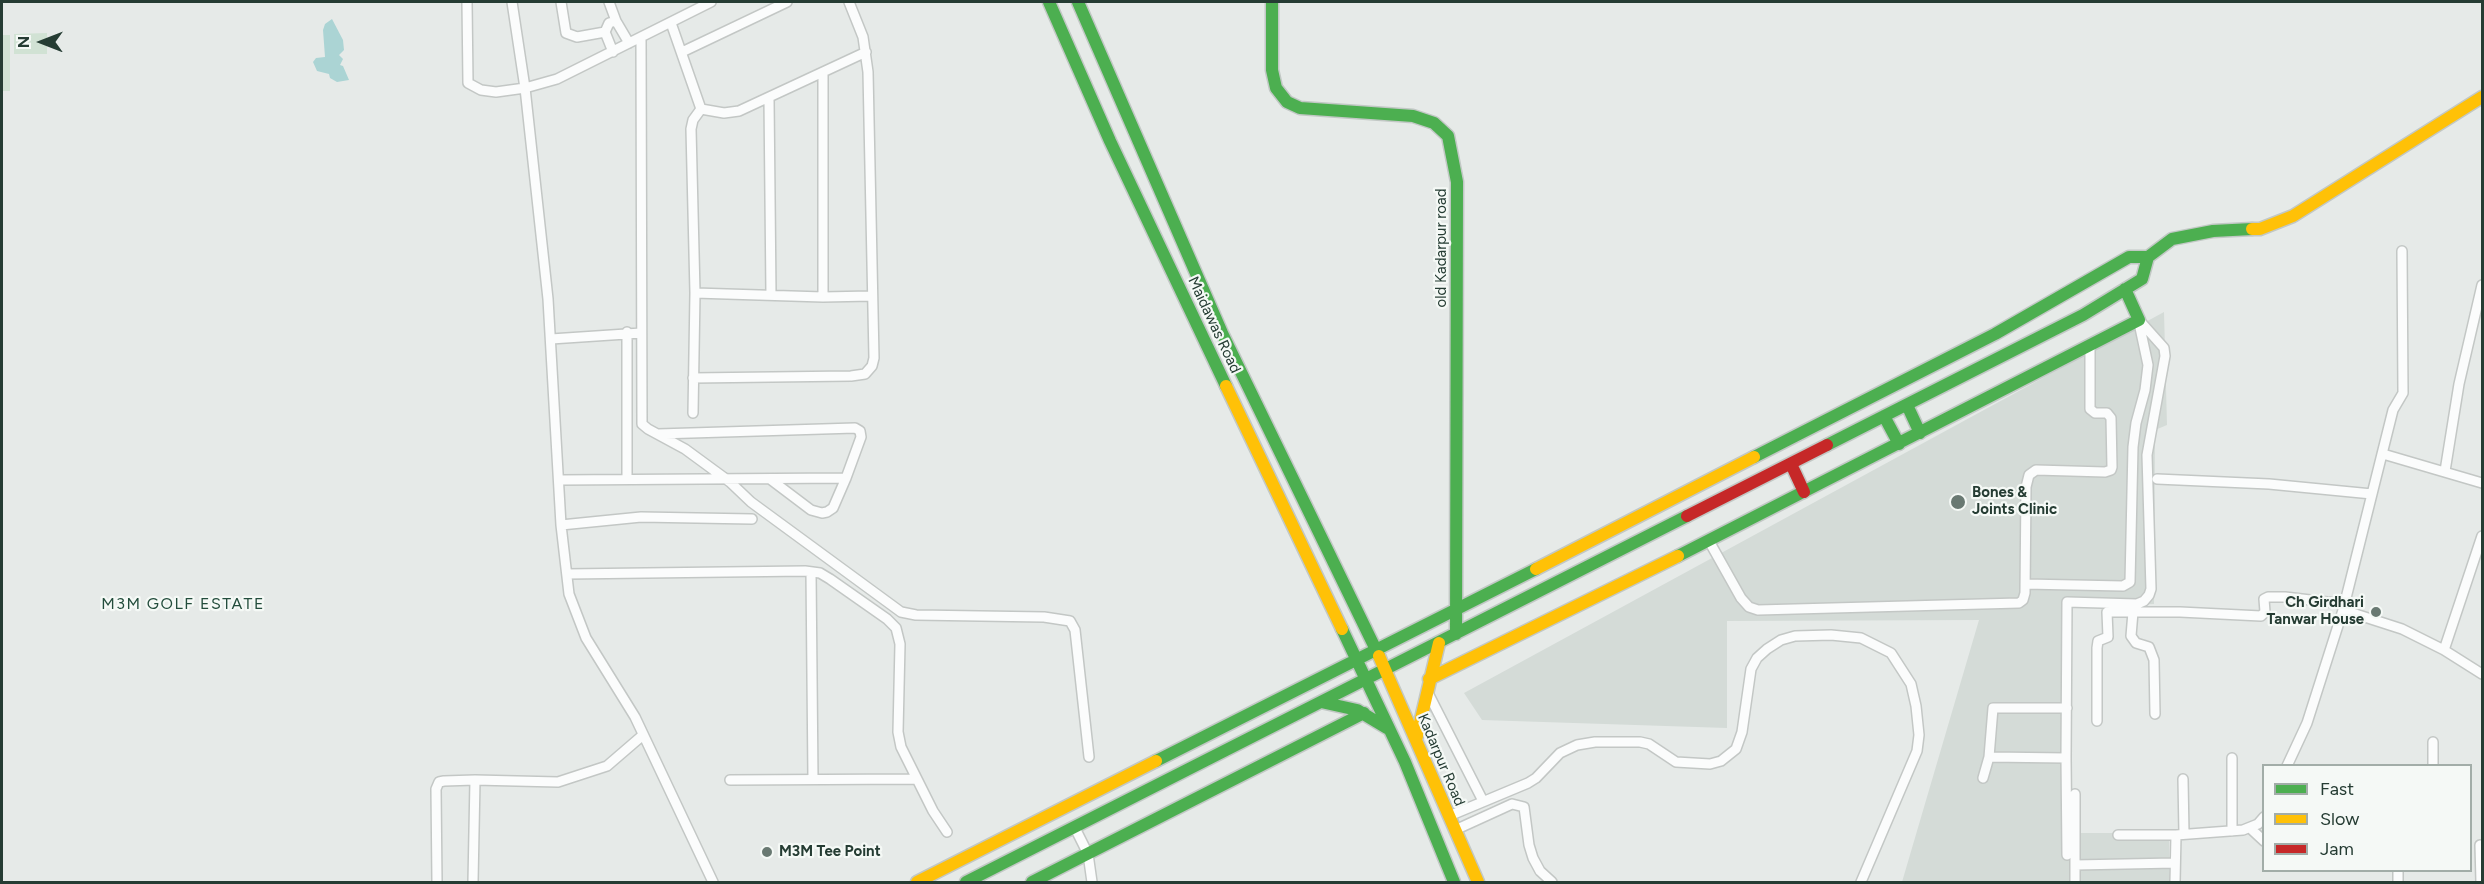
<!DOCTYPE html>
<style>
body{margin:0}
#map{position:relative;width:2484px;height:884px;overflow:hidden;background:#e6eae8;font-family:Figtree,sans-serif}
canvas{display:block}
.frame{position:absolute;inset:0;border:3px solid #253c33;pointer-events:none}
.legend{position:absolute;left:2262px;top:764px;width:210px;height:108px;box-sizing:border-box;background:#f5f9f6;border:2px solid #a2ada8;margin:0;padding:8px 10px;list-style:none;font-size:18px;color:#253c33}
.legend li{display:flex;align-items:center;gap:12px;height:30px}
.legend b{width:30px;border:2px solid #a2ada8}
.north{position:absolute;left:12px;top:12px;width:60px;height:60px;-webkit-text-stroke:4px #f5f9f6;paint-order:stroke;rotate:270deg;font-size:16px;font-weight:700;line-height:24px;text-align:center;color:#253c33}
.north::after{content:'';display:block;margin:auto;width:21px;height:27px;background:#253c33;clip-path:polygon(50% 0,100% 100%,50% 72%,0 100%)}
</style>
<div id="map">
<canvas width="2484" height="884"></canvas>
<div class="frame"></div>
<ul class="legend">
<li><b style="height:8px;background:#4caf50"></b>Fast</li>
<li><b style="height:8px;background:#ffc107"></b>Slow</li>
<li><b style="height:8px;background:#c62828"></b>Jam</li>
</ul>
<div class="north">N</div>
</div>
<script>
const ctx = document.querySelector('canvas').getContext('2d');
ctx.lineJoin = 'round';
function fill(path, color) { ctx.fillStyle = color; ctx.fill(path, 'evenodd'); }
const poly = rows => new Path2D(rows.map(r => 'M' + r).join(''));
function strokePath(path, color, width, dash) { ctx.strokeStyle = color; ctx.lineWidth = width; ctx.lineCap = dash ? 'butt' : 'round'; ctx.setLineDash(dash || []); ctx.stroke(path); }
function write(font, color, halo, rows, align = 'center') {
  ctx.font = font + ' Figtree,sans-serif'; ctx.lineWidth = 4.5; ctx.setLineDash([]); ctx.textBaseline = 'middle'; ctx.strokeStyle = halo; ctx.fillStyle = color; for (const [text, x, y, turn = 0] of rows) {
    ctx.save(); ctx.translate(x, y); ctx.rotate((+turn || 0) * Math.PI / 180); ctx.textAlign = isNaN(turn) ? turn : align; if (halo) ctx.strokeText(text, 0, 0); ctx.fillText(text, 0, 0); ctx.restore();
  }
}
fill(poly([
 [2164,312,2167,425,2155,430,2154,604,2064,607,2070,833,2169,833,2169,882,1902,882,1979,620,1727,621,1727,728,1482,720,1464,693]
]), '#d4dbd7');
fill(poly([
 [47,33,47,54,14,54,14,34],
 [2,35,10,35,10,91,2,91]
]), '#d1e2d4');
fill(poly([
 [332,19,343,40,344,50,339,55,343,59,340,65,343,66,349,80,337,82,330,78,329,74,317,71,313,62,316,58,325,57,323,30,325,24]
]), '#abd4d4');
const street = poly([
 [467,2,468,83,481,90,496,92,525,88,557,79,711,2],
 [512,2,525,88,548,299,561,525,569,594,586,638,635,717,713,882],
 [561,2,566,33,577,37,605,32],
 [609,2,616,21],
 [671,23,701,109],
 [641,37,642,424,648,429,685,449,730,482,751,502,901,612,916,615,1044,617,1070,621,1075,630,1089,757],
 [613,52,605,32,609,23,616,21,629,43],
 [682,52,787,2],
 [823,73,823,297],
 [769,99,771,295],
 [701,109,724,113,739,111,866,52],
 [695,293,823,297,871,296],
 [627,332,627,479],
 [551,339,641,333],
 [693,378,851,376,865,374,872,366,874,358,868,72,863,37,849,2],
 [693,413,695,293,691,129,693,120,701,109],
 [658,434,855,428,860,431,861,437,846,478,833,508,827,512,822,513,811,510,770,479],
 [2383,454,2482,483],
 [2445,471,2459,384,2482,285],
 [2157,479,2269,484,2372,494],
 [560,480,846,478],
 [561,525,641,517,752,519],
 [1709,541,1741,598,1749,607,1758,610,2019,603,2023,600,2025,593,2026,487,2029,475,2036,470,2105,472,2111,470,2112,467,2111,418,2107,413,2095,413,2090,409,2090,346],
 [811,572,813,779],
 [567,574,805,571,820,573,830,579,887,619,896,628,900,644,898,732,901,747,933,811,947,832],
 [2025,584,2123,586,2130,582,2133,447,2136,423,2145,390,2148,365,2139,323],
 [2343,610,2402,629,2444,650,2482,674],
 [2133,612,2131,636,2136,643,2149,647,2154,660,2155,714],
 [2444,650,2482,536],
 [1427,691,1483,801],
 [2097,721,2097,648,2098,641,2108,637,2107,612,2180,612,2261,616,2265,612,2264,599,2268,597,2285,597,2344,604],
 [2433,742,2433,766],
 [1989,757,1993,708,2067,708],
 [2066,758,2067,855],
 [2232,758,2232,831],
 [2287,766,2307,723,2343,610,2393,410,2403,393,2402,251],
 [1983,778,1989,757,2066,758,2067,602,2137,604,2144,601,2149,595,2151,589,2147,455,2165,356,2164,348,2139,320],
 [2183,779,2184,834],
 [730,780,917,779],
 [2075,794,2075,882],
 [1449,816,1528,783,1536,778,1560,753,1577,745,1595,742,1640,742,1649,744,1676,762,1710,764,1721,761,1736,749,1742,732,1751,669,1757,658,1767,649,1781,640,1795,636,1831,635,1861,638,1891,653,1911,684,1916,706,1919,735,1917,751,1861,882],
 [1075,828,1088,854,1092,882],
 [2250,828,2264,841],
 [1455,830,1512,804,1524,807,1529,845,1533,858,1540,871,1552,882],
 [2118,835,2176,835,2243,830,2258,824,2264,817],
 [2480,845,2481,882],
 [2075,865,2175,863],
 [2398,870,2398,882],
 [437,882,436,789,439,782,444,781,475,780],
 [473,882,475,780,558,782,607,766,643,735],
 [2175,882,2176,835]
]);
const fast = poly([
 [1049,2,1110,141,1226,386],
 [1078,2,1222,333,1379,656],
 [1272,2,1272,70,1276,88,1287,102,1300,108,1413,116,1434,123,1448,136,1457,182,1456,634],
 [1907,405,1920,433],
 [1884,416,1899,444],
 [1827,445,2083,315,2142,279,2148,257,2172,239,2213,231,2252,229],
 [1754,457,1995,334,2129,257,2148,257],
 [1678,556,2139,320,2125,289],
 [1342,629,1405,762,1454,882],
 [1321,702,1357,710,1387,728],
 [1156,761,1536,569],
 [966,882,1687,516],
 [1032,882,1364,713]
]);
const slow = poly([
 [2252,229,2260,229,2293,216,2482,97],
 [1226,386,1342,629],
 [1536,569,1754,457],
 [1379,656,1478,882],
 [1429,679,1678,556],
 [1416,740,1439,643],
 [917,882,1156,761]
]);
const jam = poly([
 [1791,464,1804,492],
 [1687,516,1827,445]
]);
strokePath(street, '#c3c7c5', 12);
strokePath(fast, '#c2c8c5', 15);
strokePath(slow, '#c2c8c5', 15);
strokePath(jam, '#c2c8c5', 15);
strokePath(street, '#fbfcfc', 9);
strokePath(fast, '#4caf50', 12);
strokePath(slow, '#ffc107', 12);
strokePath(jam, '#c62828', 12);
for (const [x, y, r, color] of [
 [1958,502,8,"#697972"],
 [2376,612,6,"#697972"],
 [767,852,6,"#697972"]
]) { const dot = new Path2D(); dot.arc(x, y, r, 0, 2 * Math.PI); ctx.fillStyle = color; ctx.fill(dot); strokePath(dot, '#f5f9f6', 2); }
write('15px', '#253c33', '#f5f9f6', [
 ["old Kadarpur road",1442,248,-90],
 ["Maidawas Road",1214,325,65],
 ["Kadarpur Road",1441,760,67]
]);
write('bold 15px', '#253c33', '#f5f9f6', [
 ["Bones &",1972,493],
 ["Joints Clinic",1972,510],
 ["Ch Girdhari",2364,603,"right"],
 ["Tanwar House",2364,620,"right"],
 ["M3M Tee Point",779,852]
], 'left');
ctx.letterSpacing = '1.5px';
write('16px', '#234d3c', '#f5f9f6', [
 ["M3M GOLF ESTATE",183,604]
]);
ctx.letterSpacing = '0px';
</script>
